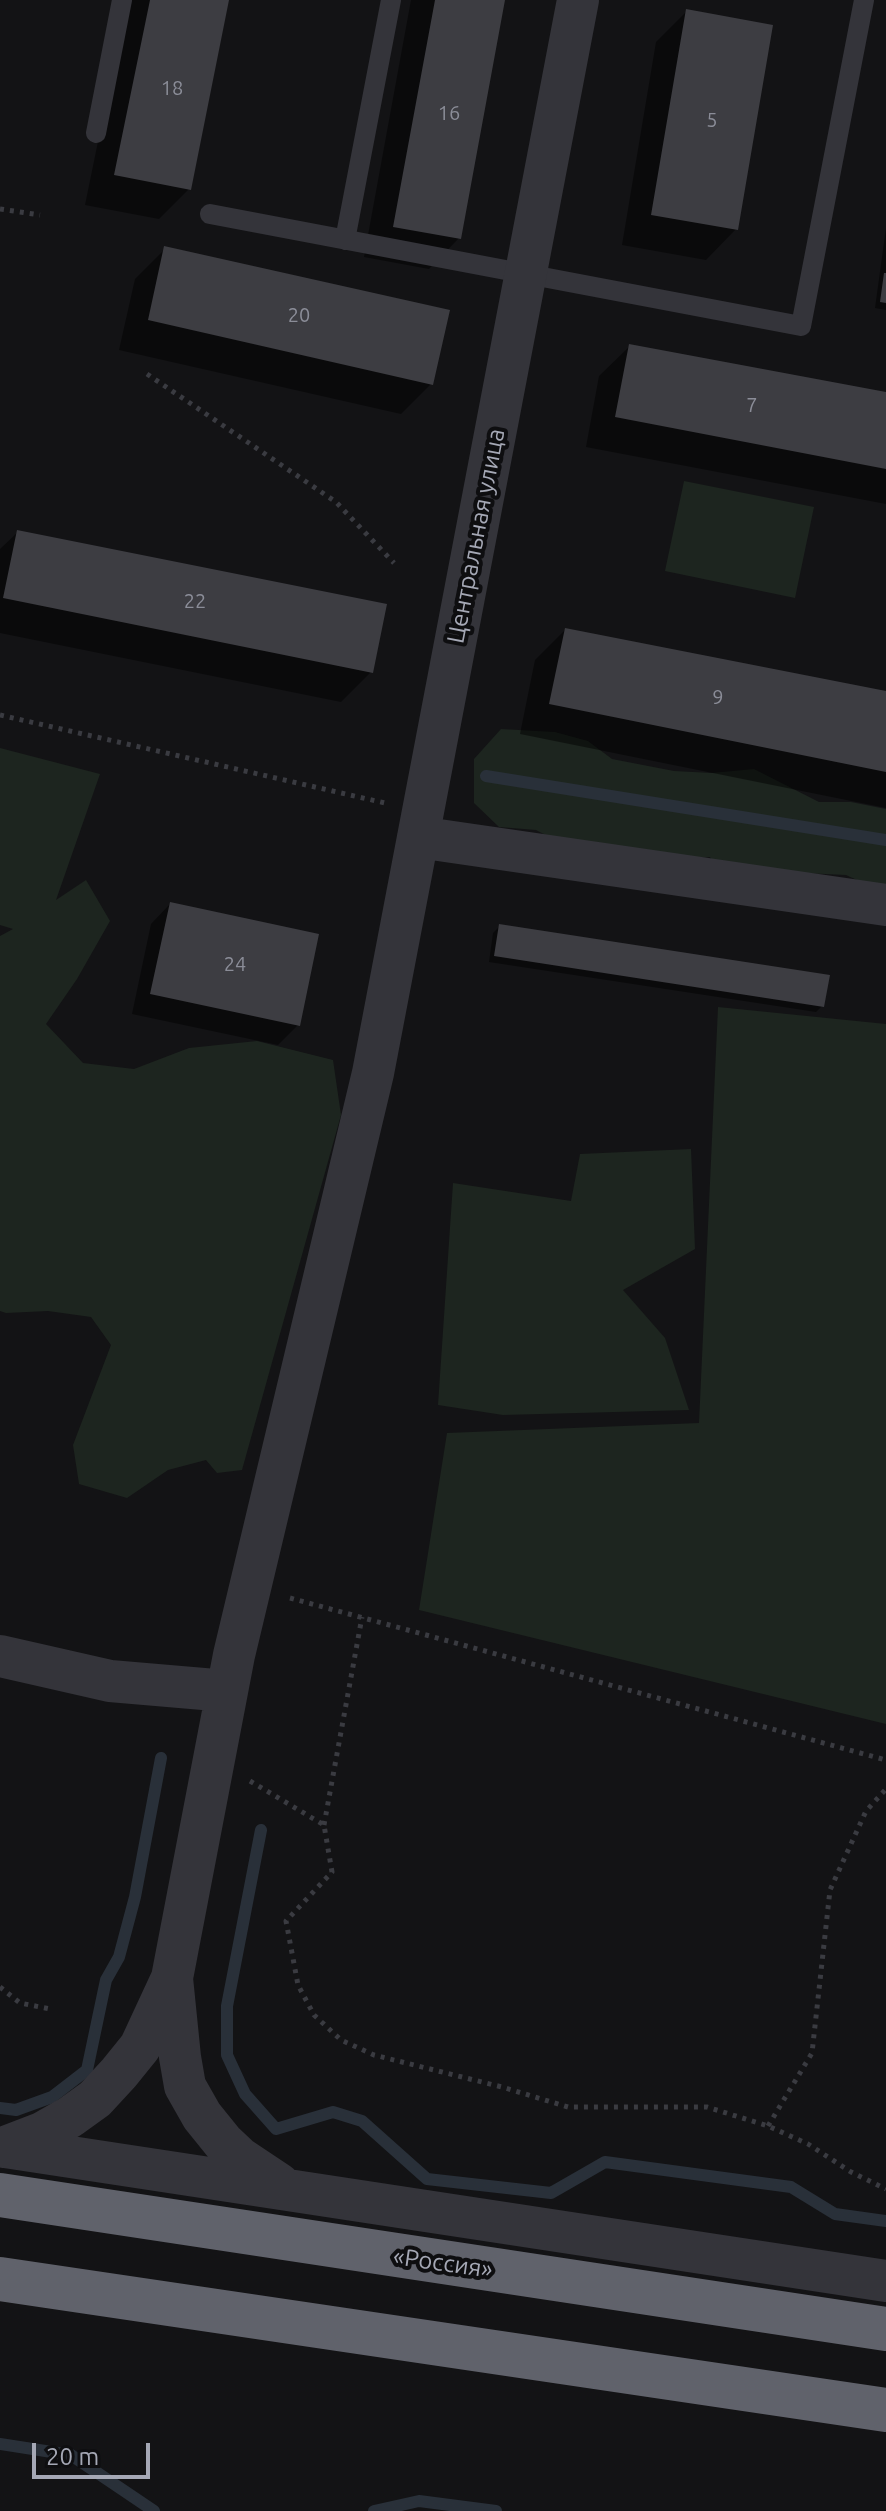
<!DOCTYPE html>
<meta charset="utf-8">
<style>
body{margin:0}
#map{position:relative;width:886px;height:2511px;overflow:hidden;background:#131315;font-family:Ubuntu,sans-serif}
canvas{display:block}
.scale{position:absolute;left:32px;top:2443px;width:118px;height:36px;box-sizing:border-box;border:4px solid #a5a8b5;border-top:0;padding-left:10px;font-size:24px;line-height:28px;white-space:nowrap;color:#a5a8b5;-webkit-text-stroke:6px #0e0e10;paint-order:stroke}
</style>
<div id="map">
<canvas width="886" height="2511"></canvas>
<div class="scale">20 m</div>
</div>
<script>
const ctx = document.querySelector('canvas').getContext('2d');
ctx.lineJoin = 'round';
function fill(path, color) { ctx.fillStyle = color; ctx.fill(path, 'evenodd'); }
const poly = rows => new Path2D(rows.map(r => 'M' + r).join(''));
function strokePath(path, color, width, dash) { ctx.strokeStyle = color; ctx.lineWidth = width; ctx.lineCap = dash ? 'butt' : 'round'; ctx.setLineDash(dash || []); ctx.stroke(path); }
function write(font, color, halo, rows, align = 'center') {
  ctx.font = font + ' Ubuntu,sans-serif'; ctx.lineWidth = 8; ctx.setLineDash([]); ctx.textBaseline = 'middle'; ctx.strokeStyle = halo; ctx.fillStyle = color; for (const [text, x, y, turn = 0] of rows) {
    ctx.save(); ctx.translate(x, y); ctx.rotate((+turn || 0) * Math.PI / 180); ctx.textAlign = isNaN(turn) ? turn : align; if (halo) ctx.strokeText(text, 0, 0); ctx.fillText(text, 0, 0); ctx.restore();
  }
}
fill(poly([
 [684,481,814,507,795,598,665,571],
 [501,729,555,732,588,741,612,759,674,771,711,773,754,769,819,802,851,802,886,809,886,889,874,888,846,875,717,869,710,857,678,860,557,841,536,830,499,827,474,803,474,759],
 [0,748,100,774,56,900,86,880,110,921,77,979,46,1024,83,1063,134,1069,189,1048,257,1041,333,1060,341,1115,242,1470,217,1473,206,1460,168,1470,127,1498,79,1484,73,1445,111,1345,91,1317,48,1311,6,1313,0,1311,0,936,13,929,0,925],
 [718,1007,886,1024,886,1724,419,1610,447,1433,699,1423],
 [691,1149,695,1249,623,1290,665,1338,689,1410,503,1415,438,1405,453,1183,571,1201,580,1154]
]), '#1d251f');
fill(poly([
 [127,0,227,0,189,189,159,219,85,205],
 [411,0,503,0,459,238,429,269,364,257],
 [687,11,736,229,706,260,622,245,656,42],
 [886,228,886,310,875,308],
 [165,249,431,384,401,414,119,350,135,279],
 [630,346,886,395,886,504,586,447,599,376],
 [18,532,371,672,341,702,0,633,0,549],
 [565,630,886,693,886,808,520,734,535,660],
 [170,904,298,1025,278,1045,132,1014,151,924],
 [500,926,822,1006,816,1012,489,962,493,933]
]), '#0007');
strokePath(poly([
 [486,776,886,840],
 [261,1830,227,2006,227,2055,245,2094,276,2129,333,2112,362,2121,427,2179,551,2193,605,2162,791,2187,835,2214,886,2221],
 [0,2108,16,2110,52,2097,87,2070,106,1980,119,1957,135,1897,161,1758],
 [0,2444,71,2455,154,2511],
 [374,2511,419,2501,496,2511]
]), '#293039', 12);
fill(poly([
 [150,0,229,0,191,190,114,175],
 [435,0,505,0,461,239,393,227],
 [686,9,773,25,738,230,651,215],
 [164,246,450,310,433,385,148,320],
 [884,273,886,273,886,303,880,302],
 [629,344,886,392,886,469,615,417],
 [17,530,387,604,373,673,3,598],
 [565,628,886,691,886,772,549,704],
 [170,902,319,934,300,1026,150,994],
 [499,924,830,975,824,1007,494,956]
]), '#3d3d42');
strokePath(poly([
 [0,209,40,215],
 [147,374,336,502,394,563],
 [0,715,385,803],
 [290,1598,886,1760],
 [250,1781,324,1825,332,1872,286,1921,298,1985,314,2015,341,2040,374,2055,502,2087,568,2107,707,2107,768,2126,808,2144,851,2172,886,2189],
 [324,1825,362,1617],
 [0,1987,20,2003,50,2009],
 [768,2126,812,2053,830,1890,866,1811,886,1789]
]), '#3a3b41', 5, [4, 6]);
strokePath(poly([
 [96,133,122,0],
 [210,214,801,326,864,0],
 [345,240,391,0]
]), '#34343a', 20);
strokePath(poly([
 [418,837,886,905],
 [0,1656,110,1681,227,1691],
 [172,1978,180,2057,185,2086,202,2116,223,2142,240,2158,279,2184],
 [5,2147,42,2133,70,2117,95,2099,119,2073,140,2047,172,1978,234,1655,373,1073,578,0],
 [5,2147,886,2281]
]), '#34343a', 42);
strokePath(poly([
 [0,2195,886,2329],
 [0,2279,886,2410]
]), '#60626b', 44);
write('20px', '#8b8d98', null, [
 ["18",172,88],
 ["16",449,113],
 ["5",712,120],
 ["20",299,315],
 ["7",752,405],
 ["22",195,601],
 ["9",718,697],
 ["24",235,964]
]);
write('24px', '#a5a8b5', '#0e0e10', [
 ["Центральная улица",476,536,-79],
 ["«Россия»",443,2263,8]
]);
</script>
